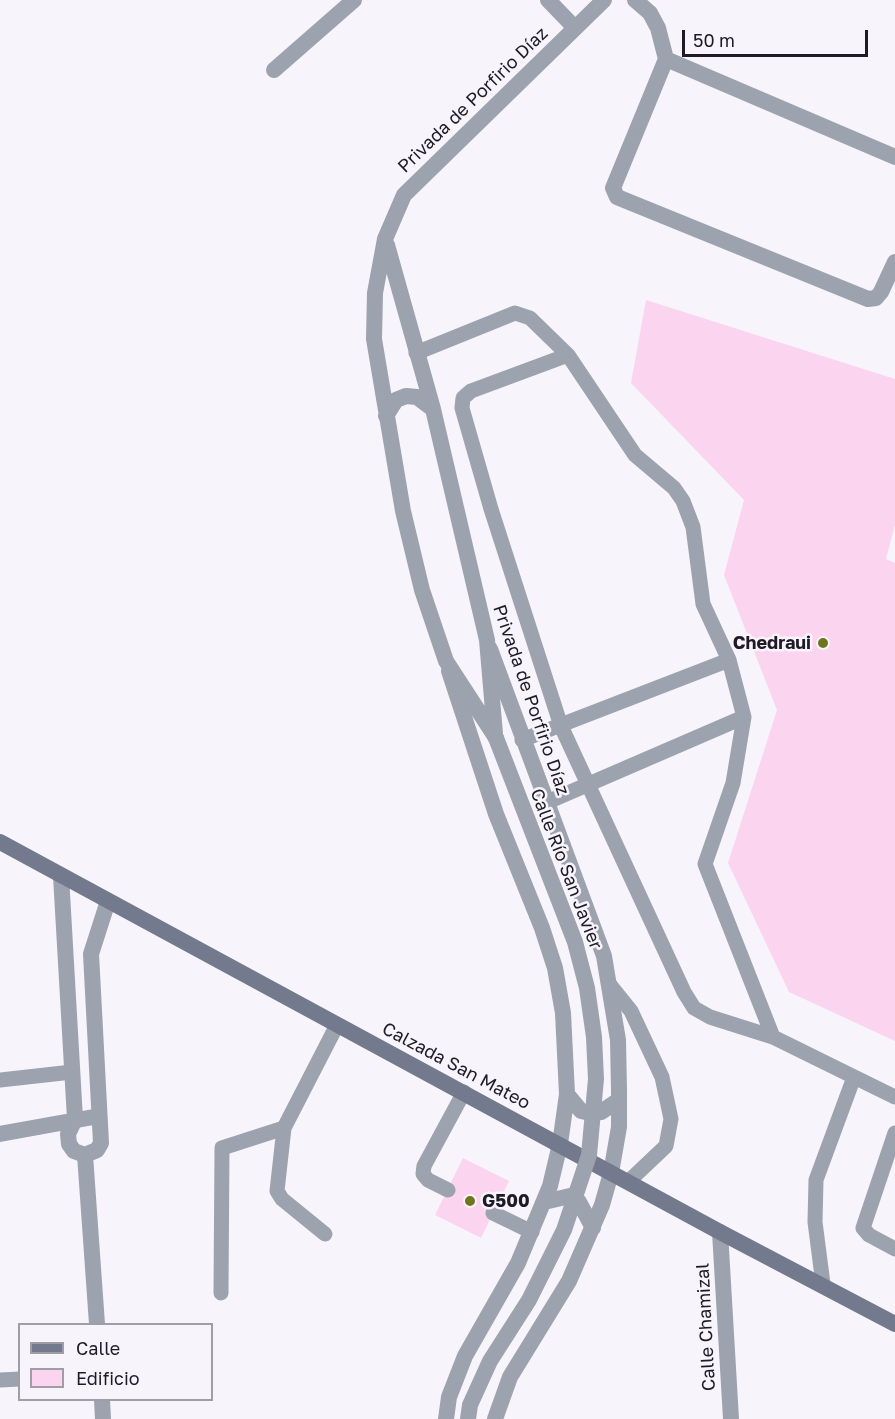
<!DOCTYPE html>
<meta charset="utf-8">
<style>
body{margin:0}
#map{position:relative;width:895px;height:1419px;overflow:hidden;background:#f7f4fb;font-family:"Golos Text",sans-serif}
canvas{display:block}
.legend{position:absolute;left:18px;top:1323px;width:195px;height:78px;box-sizing:border-box;background:#f7f4fb;border:2px solid #a19da6;margin:0;padding:8px 10px;list-style:none;font-size:18px;color:#1f1b26}
.legend li{display:flex;align-items:center;gap:12px;height:30px}
.legend b{width:30px;border:2px solid #a19da6}
.scale{position:absolute;left:682px;top:30px;width:186px;height:27px;box-sizing:border-box;border:3px solid #1f1b26;border-top:0;padding-left:8px;font-size:18px;line-height:21px;white-space:nowrap;color:#1f1b26;-webkit-text-stroke:4px #f7f4fb;paint-order:stroke}
</style>
<div id="map">
<canvas width="895" height="1419"></canvas>
<ul class="legend">
<li><b style="height:8px;background:#737a8d"></b>Calle</li>
<li><b style="height:16px;background:#fbd4f0"></b>Edificio</li>
</ul>
<div class="scale">50 m</div>
</div>
<script>
const ctx = document.querySelector('canvas').getContext('2d');
ctx.lineJoin = 'round';
function fill(path, color) { ctx.fillStyle = color; ctx.fill(path, 'evenodd'); }
const poly = rows => new Path2D(rows.map(r => 'M' + r).join(''));
function strokePath(path, color, width, dash) { ctx.strokeStyle = color; ctx.lineWidth = width; ctx.lineCap = dash ? 'butt' : 'round'; ctx.setLineDash(dash || []); ctx.stroke(path); }
function write(font, color, halo, rows, align = 'center') {
  ctx.font = font + ' "Golos Text",sans-serif'; ctx.lineWidth = 5; ctx.setLineDash([]); ctx.textBaseline = 'middle'; ctx.strokeStyle = halo; ctx.fillStyle = color; for (const [text, x, y, turn = 0] of rows) {
    ctx.save(); ctx.translate(x, y); ctx.rotate((+turn || 0) * Math.PI / 180); ctx.textAlign = isNaN(turn) ? turn : align; if (halo) ctx.strokeText(text, 0, 0); ctx.fillText(text, 0, 0); ctx.restore();
  }
}
fill(poly([
 [646,300,895,379,895,525,886,559,895,563,895,1041,789,992,728,863,777,710,724,575,744,500,631,383],
 [463,1158,509,1181,481,1238,435,1215]
]), '#fbd4f0');
strokePath(poly([
 [416,353,515,313,530,318,568,355,635,455,674,488,683,501,693,527,703,604,729,660,744,717,733,783,705,864,773,1037,895,1097],
 [568,355,471,391,463,398,462,408,491,509,561,726,684,992,694,1008,710,1017,773,1037],
 [522,740,729,660],
 [545,803,744,717],
 [610,985,631,1011,662,1077,671,1119,666,1146,628,1182],
 [0,1080,72,1072],
 [284,1128,277,1191,282,1199,325,1234],
 [895,1133,863,1228,869,1235,895,1249],
 [448,1190,428,1180,423,1174,424,1166,464,1092],
 [493,1213,532,1232],
 [823,1284,815,1222,816,1180,854,1077],
 [221,1293,222,1148,284,1128,337,1025],
 [0,1380,20,1379]
]), '#9da2af', 15);
strokePath(poly([
 [548,0,575,28],
 [635,0,650,13,658,28,666,59,613,188,617,197,868,299,876,298,881,292,895,262],
 [666,59,895,157],
 [274,70,354,0],
 [490,649,604,956,618,1040,619,1090,619,1127,611,1173,602,1205,569,1281,510,1377,495,1419],
 [61,876,75,1119,68,1134,69,1144,74,1151,85,1155,97,1150,101,1143,91,954,108,901],
 [567,1094,581,1111,590,1113,601,1112,619,1100],
 [0,1134,99,1116],
 [85,1155,97,1324],
 [544,1202,570,1196,579,1202,593,1228],
 [720,1232,731,1419],
 [102,1400,103,1419],
 [446,1419,449,1397,465,1356,518,1263,550,1186,560,1144,567,1094,563,1013,555,968,542,928,496,814,449,671]
]), '#9da2af', 16);
strokePath(poly([
 [387,245,433,409,487,640,495,734],
 [386,416,396,400,406,396,417,397,433,409],
 [496,738,446,661,422,590,403,511,374,339,375,293,385,239,404,195,604,0]
]), '#9da2af', 16);
strokePath(poly([
 [0,842,720,1232,895,1324]
]), '#737a8d', 16);
strokePath(poly([
 [468,1419,470,1405,490,1361,529,1300,564,1230,589,1155,596,1079,594,1037,587,988,575,942,496,738]
]), '#9da2af', 16);
for (const [x, y, r, color] of [
 [823,643,6,"#70751d"],
 [470,1201,6,"#70751d"]
]) { const dot = new Path2D(); dot.arc(x, y, r, 0, 2 * Math.PI); ctx.fillStyle = color; ctx.fill(dot); strokePath(dot, '#f7f4fb', 2); }
write('18px', '#1f1b26', '#f7f4fb', [
 ["Privada de Porfirio Díaz",473,100,-44],
 ["Privada de Porfirio Díaz",531,700,71],
 ["Calle Río San Javier",566,869,69],
 ["Calzada San Mateo",456,1066,28],
 ["Calle Chamizal",706,1327,-93]
]);
write('bold 18px', '#1f1b26', '#f7f4fb', [
 ["Chedraui",811,643],
 ["G500",482,1201,"left"]
], 'right');
</script>
